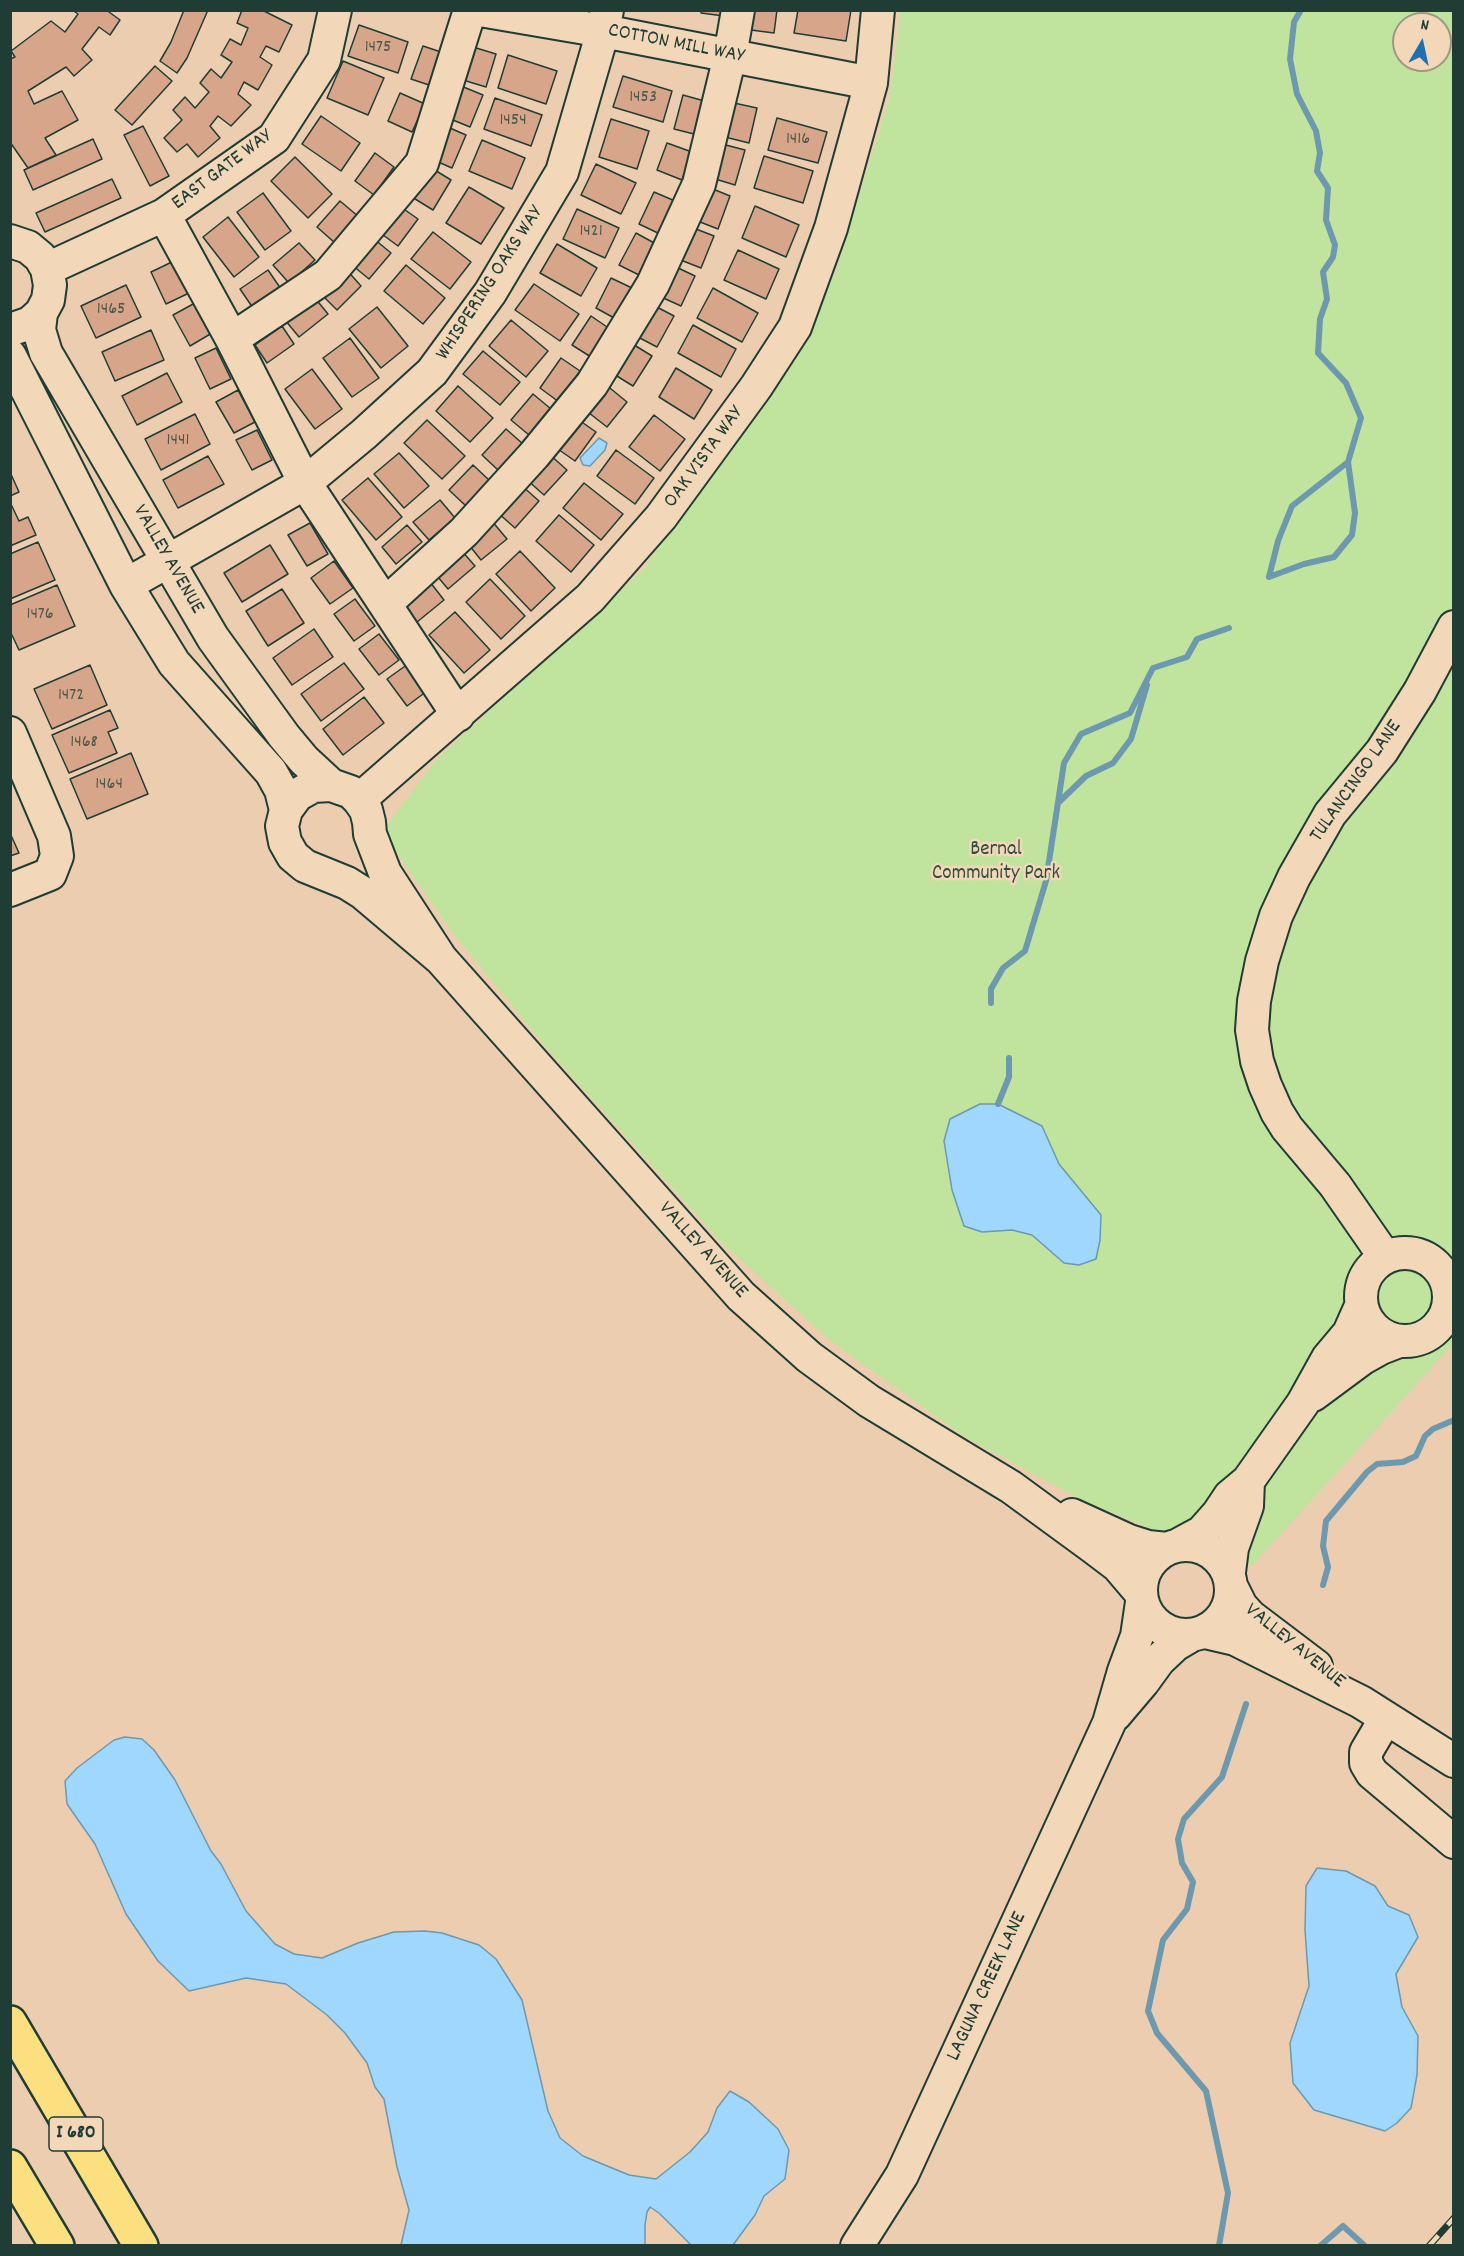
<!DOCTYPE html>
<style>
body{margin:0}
#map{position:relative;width:1464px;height:2256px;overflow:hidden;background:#edcdb0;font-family:Dekko,sans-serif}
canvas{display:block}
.frame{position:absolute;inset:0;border:12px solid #1f3d34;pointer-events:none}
.north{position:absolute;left:1392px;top:12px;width:60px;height:60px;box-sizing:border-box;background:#f2d7b9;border:2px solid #9e9984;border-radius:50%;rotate:9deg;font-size:16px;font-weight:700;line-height:24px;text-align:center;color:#1f3d34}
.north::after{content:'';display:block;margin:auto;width:21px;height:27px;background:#1f6fb2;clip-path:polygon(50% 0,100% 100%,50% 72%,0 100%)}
</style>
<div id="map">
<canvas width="1464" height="2256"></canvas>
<div class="frame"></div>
<div class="north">N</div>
</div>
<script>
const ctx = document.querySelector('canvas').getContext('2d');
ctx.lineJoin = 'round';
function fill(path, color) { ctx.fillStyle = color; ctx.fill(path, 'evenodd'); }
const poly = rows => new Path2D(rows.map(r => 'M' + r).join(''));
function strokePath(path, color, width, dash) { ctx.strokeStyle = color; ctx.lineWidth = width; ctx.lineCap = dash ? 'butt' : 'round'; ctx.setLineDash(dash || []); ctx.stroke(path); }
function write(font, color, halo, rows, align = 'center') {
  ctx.font = font + ' Dekko,sans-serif'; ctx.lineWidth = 5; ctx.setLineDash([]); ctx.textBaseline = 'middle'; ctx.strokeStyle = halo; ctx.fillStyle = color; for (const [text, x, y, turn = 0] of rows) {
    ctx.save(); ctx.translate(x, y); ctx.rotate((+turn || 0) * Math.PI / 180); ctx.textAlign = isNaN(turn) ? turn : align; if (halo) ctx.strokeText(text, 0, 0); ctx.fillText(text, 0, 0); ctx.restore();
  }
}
fill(poly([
 [900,11,1453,11,1453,1344,1253,1565,1157,1532,1080,1499,965,1437,832,1342,723,1244,551,1053,456,937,382,832,435,761,644,569,835,274,890,96],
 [1404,24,1440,24,1440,60,1404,60]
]), '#c0e49d');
const water = poly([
 [599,438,607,443,605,450,590,466,583,465,580,458,599,438],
 [980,1104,998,1104,1042,1126,1059,1164,1101,1215,1100,1240,1096,1259,1079,1265,1064,1263,1032,1235,1012,1230,982,1232,964,1226,952,1190,944,1141,950,1119,980,1104],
 [125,1737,142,1739,154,1750,175,1780,211,1851,221,1864,246,1911,275,1944,294,1954,322,1958,358,1943,394,1932,425,1931,442,1933,479,1945,496,1959,522,2000,548,2111,560,2138,583,2156,629,2175,656,2179,690,2152,708,2132,717,2108,730,2091,749,2102,778,2129,789,2150,785,2179,764,2196,755,2215,733,2245,691,2245,659,2213,650,2207,647,2212,645,2225,645,2245,401,2245,409,2210,397,2167,384,2099,375,2087,367,2063,345,2033,327,2015,286,1984,246,1978,189,1991,158,1961,126,1914,95,1844,67,1804,65,1781,77,1768,114,1740,125,1737],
 [1317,1868,1346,1871,1375,1886,1388,1906,1409,1915,1418,1937,1396,1974,1402,2007,1418,2036,1417,2075,1411,2108,1397,2123,1385,2131,1314,2110,1293,2083,1290,2043,1309,1986,1305,1930,1306,1886,1317,1868]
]);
fill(water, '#9fd7ff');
strokePath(water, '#6c99ae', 1.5);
strokePath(poly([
 [1269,577,1278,541,1292,506,1348,462,1361,418,1346,383,1318,353,1320,319,1327,299,1323,272,1333,257,1335,245,1326,220,1328,188,1317,171,1320,153,1316,131,1297,94,1290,59,1294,22,1301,10],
 [1269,577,1304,564,1334,557,1352,535,1355,513,1348,462],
 [1058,803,1086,776,1113,763,1131,739,1147,685],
 [991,1003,991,989,1003,968,1025,951,1046,881,1064,763,1081,734,1130,713,1153,668,1187,657,1197,639,1229,628],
 [998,1104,1009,1077,1009,1058],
 [1323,1585,1328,1567,1323,1546,1326,1521,1367,1472,1377,1464,1403,1462,1416,1456,1425,1436,1433,1429,1454,1420],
 [1219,2246,1228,2193,1206,2091,1157,2033,1148,2011,1163,1940,1187,1909,1193,1882,1182,1863,1178,1839,1184,1819,1222,1777,1246,1704],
 [1320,2246,1343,2226,1365,2246]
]), '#6c99ae', 6);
const building = poly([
 [72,10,111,10,109,12,120,20,110,35,99,27,82,49,92,60,74,76,66,67,28,91,34,104,62,91,78,120,45,138,56,155,28,168,10,142,10,59,15,57,11,51,51,21,65,32,78,14,72,10],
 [184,10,208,10,187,58,177,73,160,61,171,42,184,10],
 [242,10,262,10,292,25,279,52,266,46,260,57,272,65,258,90,244,82,238,94,251,105,231,126,218,116,210,126,220,138,198,157,187,144,177,152,164,138,182,120,173,110,185,97,195,108,209,92,200,83,211,69,221,78,232,62,221,55,230,39,241,45,248,28,237,23,242,10],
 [701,10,725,10,724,16,701,13,701,10],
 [753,10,777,10,774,33,751,30,753,10],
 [798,10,851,10,846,41,794,33,798,10],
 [359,25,408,42,398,73,348,56,359,25],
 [423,46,444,53,432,86,411,79,423,46],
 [473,47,496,54,486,87,463,80,473,47],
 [508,55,557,71,546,104,498,88,508,55],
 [343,61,384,78,368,115,327,98,343,61],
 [155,66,172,81,132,125,115,110,155,66],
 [623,76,672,91,663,122,613,107,623,76],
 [461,86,483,95,470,127,448,118,461,86],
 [400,93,425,104,412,132,388,121,400,93],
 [683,95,708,102,698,135,674,129,683,95],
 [495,98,542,115,531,146,484,129,495,98],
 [734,103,757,108,749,143,725,137,734,103],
 [321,116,360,143,341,171,302,144,321,116],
 [777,118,827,132,818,163,768,150,777,118],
 [611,119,649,131,637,169,599,157,611,119],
 [443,125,466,135,452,168,429,158,443,125],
 [143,126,169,176,150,186,124,135,143,126],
 [93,139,102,159,33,190,24,170,93,139],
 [482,140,525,158,512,189,469,171,482,140],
 [667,143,692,152,682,180,657,170,667,143],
 [722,144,745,150,735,185,712,178,722,144],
 [375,153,394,167,374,195,355,181,375,153],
 [764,156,813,171,803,203,754,188,764,156],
 [295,157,332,194,308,218,271,181,295,157],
 [425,164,451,180,433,210,407,194,425,164],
 [596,164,636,183,621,214,581,195,596,164],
 [112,179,121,198,45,232,36,213,112,179],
 [469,187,504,208,481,244,446,223,469,187],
 [708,187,730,196,718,229,695,220,708,187],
 [654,192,675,201,660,234,639,224,654,192],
 [263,193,291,231,265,250,237,212,263,193],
 [340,201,359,217,335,243,317,227,340,201],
 [398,205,418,219,398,246,379,232,398,205],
 [755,206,799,225,786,257,742,238,755,206],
 [577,209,619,228,605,258,563,239,577,209],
 [228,217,259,257,234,277,203,237,228,217],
 [691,227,714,236,701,268,678,259,691,227],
 [433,232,471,262,450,289,411,259,433,232],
 [636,233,656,244,639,275,619,265,636,233],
 [373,238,391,253,369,279,352,265,373,238],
 [299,243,315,260,289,283,273,265,299,243],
 [557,244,597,268,581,296,540,273,557,244],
 [738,250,779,269,766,299,724,280,738,250],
 [174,261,189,293,166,304,151,272,174,261],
 [406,265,445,298,423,324,384,291,406,265],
 [674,266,695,276,681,306,659,296,674,266],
 [345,268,361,286,337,310,320,293,345,268],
 [268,270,281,289,253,308,240,289,268,270],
 [611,278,632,288,616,319,596,308,611,278],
 [534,284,579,314,560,341,515,310,534,284],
 [126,285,141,317,96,338,81,306,126,285],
 [713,288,758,313,742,342,697,318,713,288],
 [315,298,328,314,299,337,285,320,315,298],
 [195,303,212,333,190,346,173,315,195,303],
 [653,305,674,316,657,347,636,336,653,305],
 [377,307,408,346,381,368,349,329,377,307],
 [591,316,610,329,591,357,572,345,591,316],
 [511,320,548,351,526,377,489,346,511,320],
 [693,325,736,349,721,377,678,353,693,325],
 [282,326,294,344,267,363,255,345,282,326],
 [151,330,164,360,115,381,102,352,151,330],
 [350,338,379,378,352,397,323,358,350,338],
 [631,343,652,356,633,386,612,373,631,343],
 [216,348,231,379,210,389,195,358,216,348],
 [483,351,520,382,500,405,463,374,483,351],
 [561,358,580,371,559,402,540,388,561,358],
 [676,368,712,390,694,419,659,397,676,368],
 [312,369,342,409,315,429,285,389,312,369],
 [167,373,182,402,137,425,122,396,167,373],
 [605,384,627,402,607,427,584,409,605,384],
 [458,386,493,418,470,442,436,411,458,386],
 [238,390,255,422,234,433,216,402,238,390],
 [533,394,551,409,529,435,511,420,533,394],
 [195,414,210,444,161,470,145,439,195,414],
 [654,415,685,439,660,471,629,447,654,415],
 [576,418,596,432,575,461,555,447,576,418],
 [427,420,465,456,442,479,404,443,427,420],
 [506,429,523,444,498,470,482,455,506,429],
 [257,430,272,460,252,470,236,440,257,430],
 [616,450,654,478,635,504,597,476,616,450],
 [399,453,429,486,404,508,374,474,399,453],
 [549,454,567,470,544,495,526,479,549,454],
 [208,456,224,484,178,508,163,480,208,456],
 [473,465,490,481,466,506,449,490,473,465],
 [10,472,19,492,10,496,10,472],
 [368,478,402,517,376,540,342,500,368,478],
 [584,483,623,514,601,540,563,508,584,483],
 [521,485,539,501,515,528,497,512,521,485],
 [440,500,455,518,429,540,413,522,440,500],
 [10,502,19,521,28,517,36,535,10,546,10,502],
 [559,515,594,545,571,572,536,541,559,515],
 [491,520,507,539,481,560,465,540,491,520],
 [310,523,328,554,307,566,288,535,310,523],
 [407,525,422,542,396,564,382,547,407,525],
 [38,542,55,580,10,599,10,554,38,542],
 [270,545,288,574,242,602,224,573,270,545],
 [460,549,475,566,448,589,433,571,460,549],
 [520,551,555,588,531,611,496,574,520,551],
 [334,561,353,588,330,604,311,578,334,561],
 [490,579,525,616,501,639,466,602,490,579],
 [430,582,444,600,417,622,403,604,430,582],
 [57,585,75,626,19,650,10,631,10,605,57,585],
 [282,589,304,623,268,646,246,611,282,589],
 [355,599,375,626,354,641,334,614,355,599],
 [455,612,490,650,464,673,429,635,455,612],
 [314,629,333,657,292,685,273,658,314,629],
 [379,634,399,660,379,675,359,649,379,634],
 [344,663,364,689,321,721,301,694,344,663],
 [408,664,427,691,407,706,387,679,408,664],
 [90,665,107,705,52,729,34,689,90,665],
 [364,697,384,723,343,755,323,729,364,697],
 [110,710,118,728,108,732,117,753,69,773,52,735,110,710],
 [131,753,148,794,87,819,70,779,131,753],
 [10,833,19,853,10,856,10,833]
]);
fill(building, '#d7a68a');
strokePath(building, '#1f3d34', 1.5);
const minor = poly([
 [480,10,603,31,871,83],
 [164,215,232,339,305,483,458,715],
 [10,241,28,247,40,257,47,269,50,285,48,300,41,313,30,323,10,330],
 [47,269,164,215,274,138,324,60,335,10],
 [41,313,39,330,46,353,213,638,284,736,304,760,331,785],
 [232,339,328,275,422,163,470,10],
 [10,356,126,585,174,663,271,772,281,790,286,810],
 [126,585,305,483,364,434,432,372,490,293,562,172,603,31,607,10],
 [385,604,464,532,534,455,592,384,653,284,699,184,730,56,738,10],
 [10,733,54,836,57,856,50,874,10,890],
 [359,800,590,598,661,517,756,387,795,327,831,228,871,83,878,10],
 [441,959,363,893,347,883,305,866,293,856,285,842,282,826,286,810,297,795,313,786,331,785,351,792,359,800,366,810,369,822,370,834,385,873,441,959,741,1296,809,1357,869,1401,1011,1487,1093,1547,1118,1566,1141,1593],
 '1361 1297a44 44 0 1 1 88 0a44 44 0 1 1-88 0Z',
 [1385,1257,1335,1185,1287,1128,1277,1112,1265,1085,1257,1061,1252,1030,1254,1001,1262,961,1276,916,1294,877,1330,814,1382,751,1420,691,1454,627],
 [1313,1395,1363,1358,1381,1348,1399,1341],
 [1072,1515,1129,1541,1148,1547,1167,1549],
 '1141 1590a45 45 0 1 1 90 0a45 45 0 1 1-90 0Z',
 [1178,1545,1202,1532,1218,1514,1230,1496,1248,1481,1303,1403,1328,1358,1349,1333,1361,1306],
 [1229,1572,1232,1548,1247,1506,1248,1481],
 [1232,1588,1241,1606,1250,1616,1316,1666],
 [1205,1632,1235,1639,1361,1702,1454,1761],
 [1115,1715,1143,1682,1159,1660,1175,1645,1192,1635],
 [1386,1718,1366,1752,1366,1763,1372,1773,1454,1842],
 [857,2246,902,2175,1109,1723,1124,1671,1137,1636,1142,1602]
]);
const highway = poly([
 [10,2023,141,2246],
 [10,2167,57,2246]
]);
strokePath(minor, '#1f3d34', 36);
strokePath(highway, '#1f3d34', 38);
strokePath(minor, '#f2d7b9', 32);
strokePath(highway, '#fce080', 33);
const rail = poly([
 [1429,2246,1454,2218]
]);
strokePath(rail, '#1f3d34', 7);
strokePath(rail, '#f2d7b9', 4.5, [14]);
write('18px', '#4d574a', null, [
 ["1475",378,49],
 ["1453",643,99],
 ["1454",513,122],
 ["1416",798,141],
 ["1421",591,233],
 ["1465",111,311],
 ["1441",178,442],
 ["1476",40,616],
 ["1472",71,697],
 ["1468",84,744],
 ["1464",109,786]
]);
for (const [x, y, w] of [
 [76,2134,54]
]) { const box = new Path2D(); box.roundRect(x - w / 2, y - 17, w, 34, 4.5); ctx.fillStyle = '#f2d7b9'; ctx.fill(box); strokePath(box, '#1f3d34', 1.5); }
write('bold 20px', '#1f3d34', null, [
 ["I 680",76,2134]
]);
write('21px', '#1f3d34', '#f2d7b9', [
 ["COTTON MILL WAY",676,45,11],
 ["EAST GATE WAY",223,171,-37],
 ["WHISPERING OAKS WAY",491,284,-57],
 ["OAK VISTA WAY",705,458,-54],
 ["VALLEY AVENUE",167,560,60],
 ["TULANCINGO LANE",1357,782,-55],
 ["VALLEY AVENUE",702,1251,48],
 ["VALLEY AVENUE",1294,1647,39],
 ["LAGUNA CREEK LANE",988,1987,-65]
]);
write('21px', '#2f4e3e', '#f2d7b9', [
 ["Bernal",996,851],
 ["Community Park",996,875]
]);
</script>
